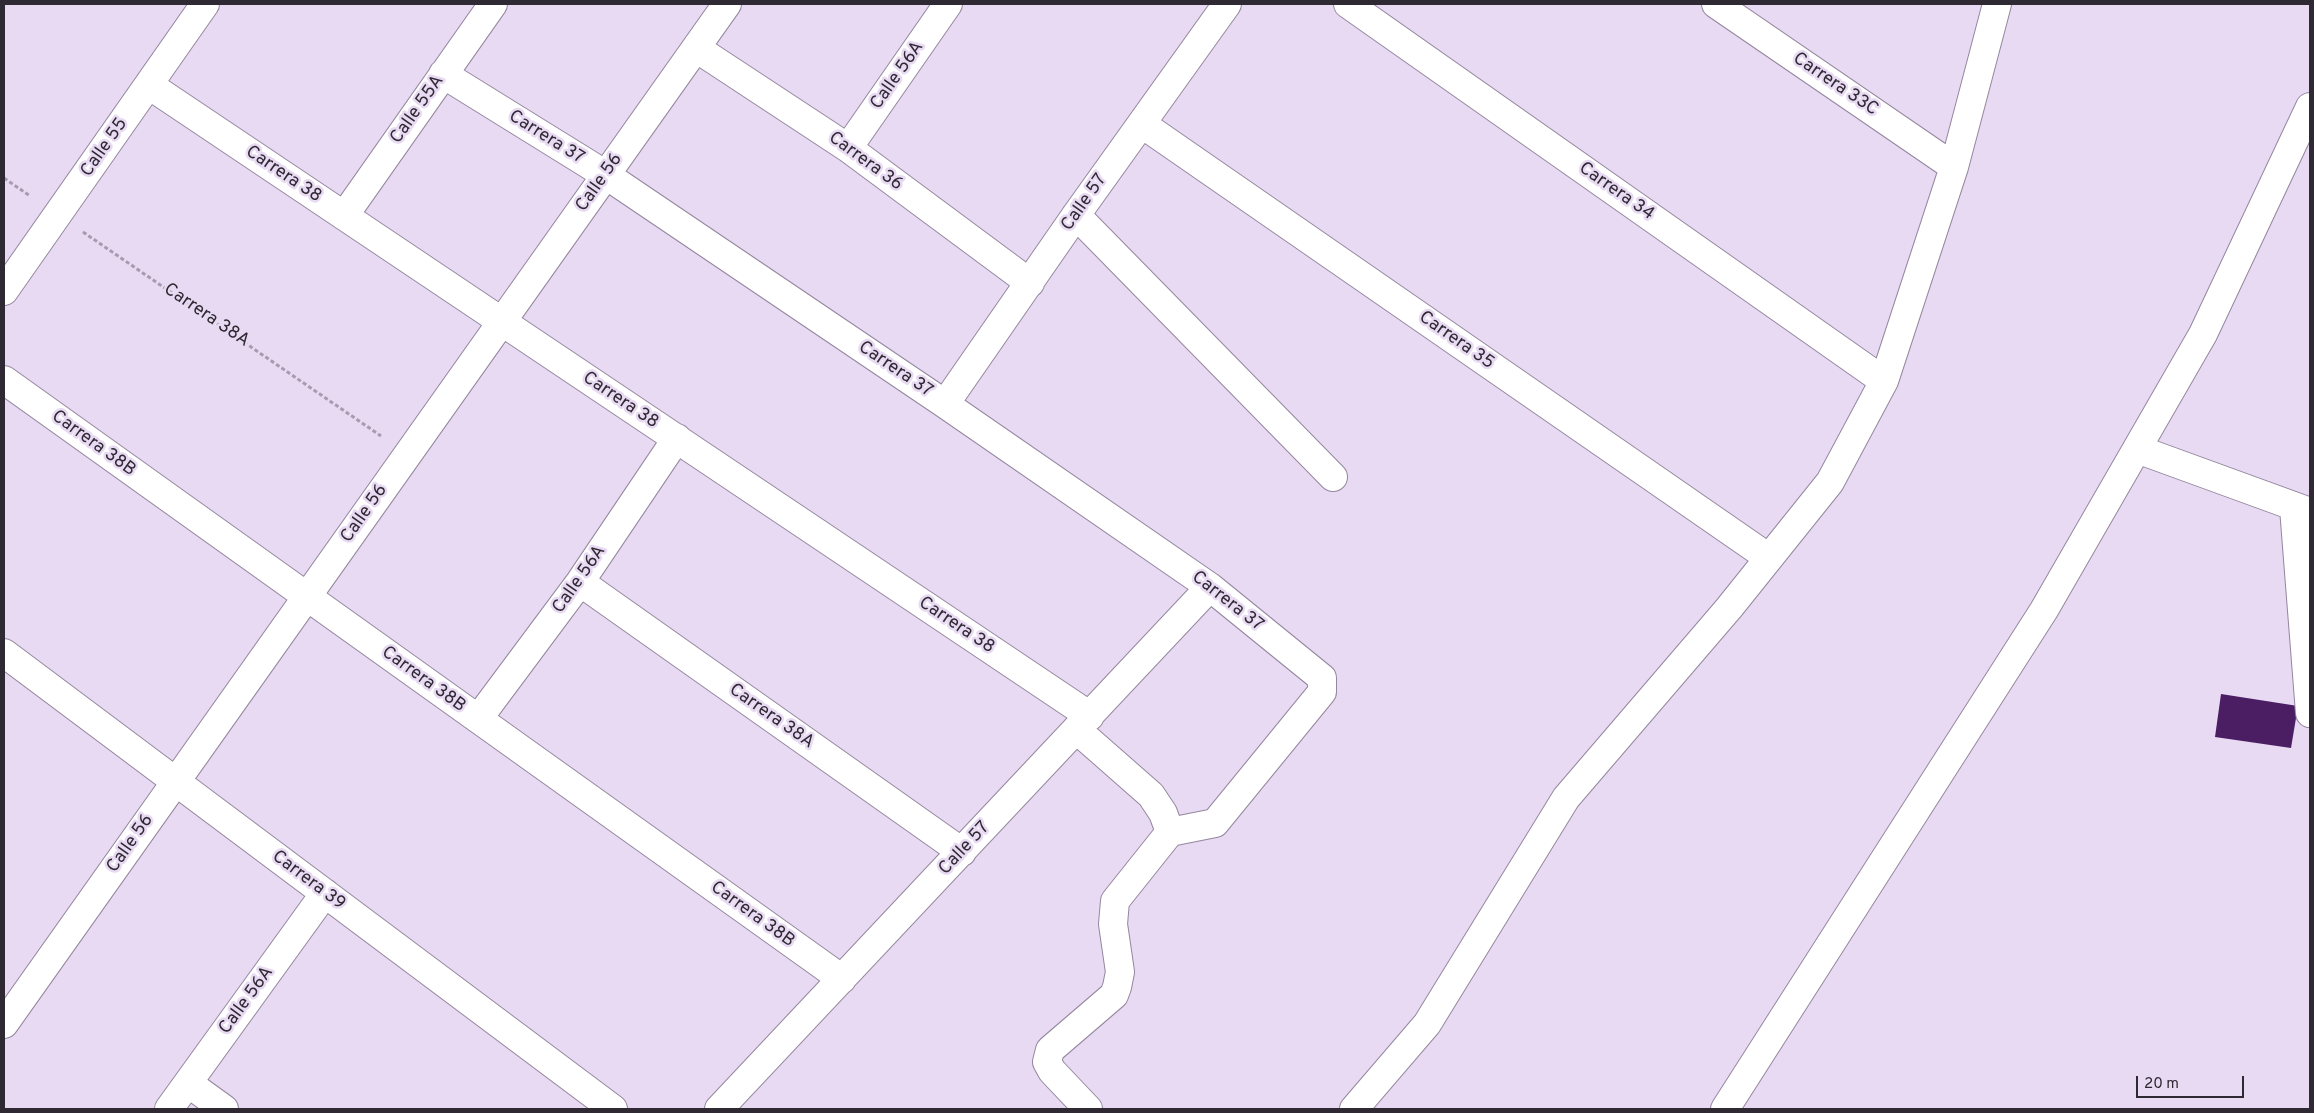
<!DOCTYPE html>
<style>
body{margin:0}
#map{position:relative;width:2314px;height:1113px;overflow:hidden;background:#e8daf2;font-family:Overpass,sans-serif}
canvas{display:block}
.frame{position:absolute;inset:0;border:5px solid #2f2933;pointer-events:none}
.scale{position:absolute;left:2136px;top:1076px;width:108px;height:22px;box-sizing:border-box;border:2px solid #2f2933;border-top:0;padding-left:6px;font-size:15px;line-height:18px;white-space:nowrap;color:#2f2933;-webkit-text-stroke:4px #e8daf2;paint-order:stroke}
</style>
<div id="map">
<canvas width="2314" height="1113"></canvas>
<div class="frame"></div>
<div class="scale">20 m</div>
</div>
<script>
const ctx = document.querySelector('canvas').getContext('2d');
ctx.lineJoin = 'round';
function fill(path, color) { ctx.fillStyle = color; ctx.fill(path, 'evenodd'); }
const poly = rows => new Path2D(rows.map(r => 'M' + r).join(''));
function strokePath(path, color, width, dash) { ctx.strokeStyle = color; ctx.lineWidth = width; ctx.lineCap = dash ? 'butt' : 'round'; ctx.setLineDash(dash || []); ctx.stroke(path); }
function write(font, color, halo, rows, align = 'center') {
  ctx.font = font + ' Overpass,sans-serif'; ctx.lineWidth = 5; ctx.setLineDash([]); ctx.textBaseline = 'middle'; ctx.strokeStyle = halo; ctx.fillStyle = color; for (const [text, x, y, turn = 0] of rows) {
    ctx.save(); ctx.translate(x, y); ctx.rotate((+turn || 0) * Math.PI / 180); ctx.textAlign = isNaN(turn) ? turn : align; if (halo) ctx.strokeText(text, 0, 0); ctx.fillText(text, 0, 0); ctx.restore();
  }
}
fill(poly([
 [2221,694,2298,706,2291,748,2215,737]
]), '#4b1e64');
const street = poly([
 [1348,4,1884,381],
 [1716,4,1954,167],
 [696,48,848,148,1030,283],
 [443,74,606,175,945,404,1210,587,1322,678,1322,692,1215,823,1170,832,1115,901,1113,924,1120,972,1117,987,1114,995,1050,1050,1047,1062,1052,1071,1088,1109],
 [149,85,1090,716],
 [1142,124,1769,558],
 [848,148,948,4],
 [1076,215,1333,477],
 [344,216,493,4],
 [4,291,205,4],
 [4,380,842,979],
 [945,404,1076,215,1227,4],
 [2137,449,2310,512],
 [2294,508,2310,713],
 [580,582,962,852],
 [4,653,613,1109],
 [478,719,580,582,677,438],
 [1077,730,1151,795,1163,813,1170,832],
 [4,1024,727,4],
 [188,1083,224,1109],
 [169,1109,325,893],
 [719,1109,1210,587],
 [1354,1109,1427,1024,1566,798,1729,608,1830,482,1884,381,1954,167,1997,4],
 [1725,1109,2044,610,2203,334,2310,107]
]);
strokePath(street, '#94879e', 30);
strokePath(poly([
 [4,178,30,196],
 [83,232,381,436]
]), '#a79caf', 3, [4, 2.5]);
strokePath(street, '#fff', 28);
write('18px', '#2f2933', '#e8daf2', [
 ["Calle 56A",898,76,-55],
 ["Carrera 33C",1835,85,34],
 ["Calle 55A",418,110,-55],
 ["Carrera 37",546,138,32],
 ["Calle 55",105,148,-55],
 ["Carrera 36",865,162,36],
 ["Carrera 38",283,175,34],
 ["Calle 56",600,183,-55],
 ["Carrera 34",1616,192,35],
 ["Calle 57",1085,203,-55],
 ["Carrera 38A",206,316,34],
 ["Carrera 35",1456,341,35],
 ["Carrera 37",895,370,34],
 ["Carrera 38",620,401,34],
 ["Carrera 38B",93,444,36],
 ["Calle 56",365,514,-55],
 ["Calle 56A",580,580,-55],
 ["Carrera 37",1227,602,38],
 ["Carrera 38",956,626,34],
 ["Carrera 38B",423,680,36],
 ["Carrera 38A",771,717,35],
 ["Calle 56",131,844,-55],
 ["Calle 57",965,849,-47],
 ["Carrera 39",308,881,37],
 ["Carrera 38B",752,915,36],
 ["Calle 56A",247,1001,-54]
]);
</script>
